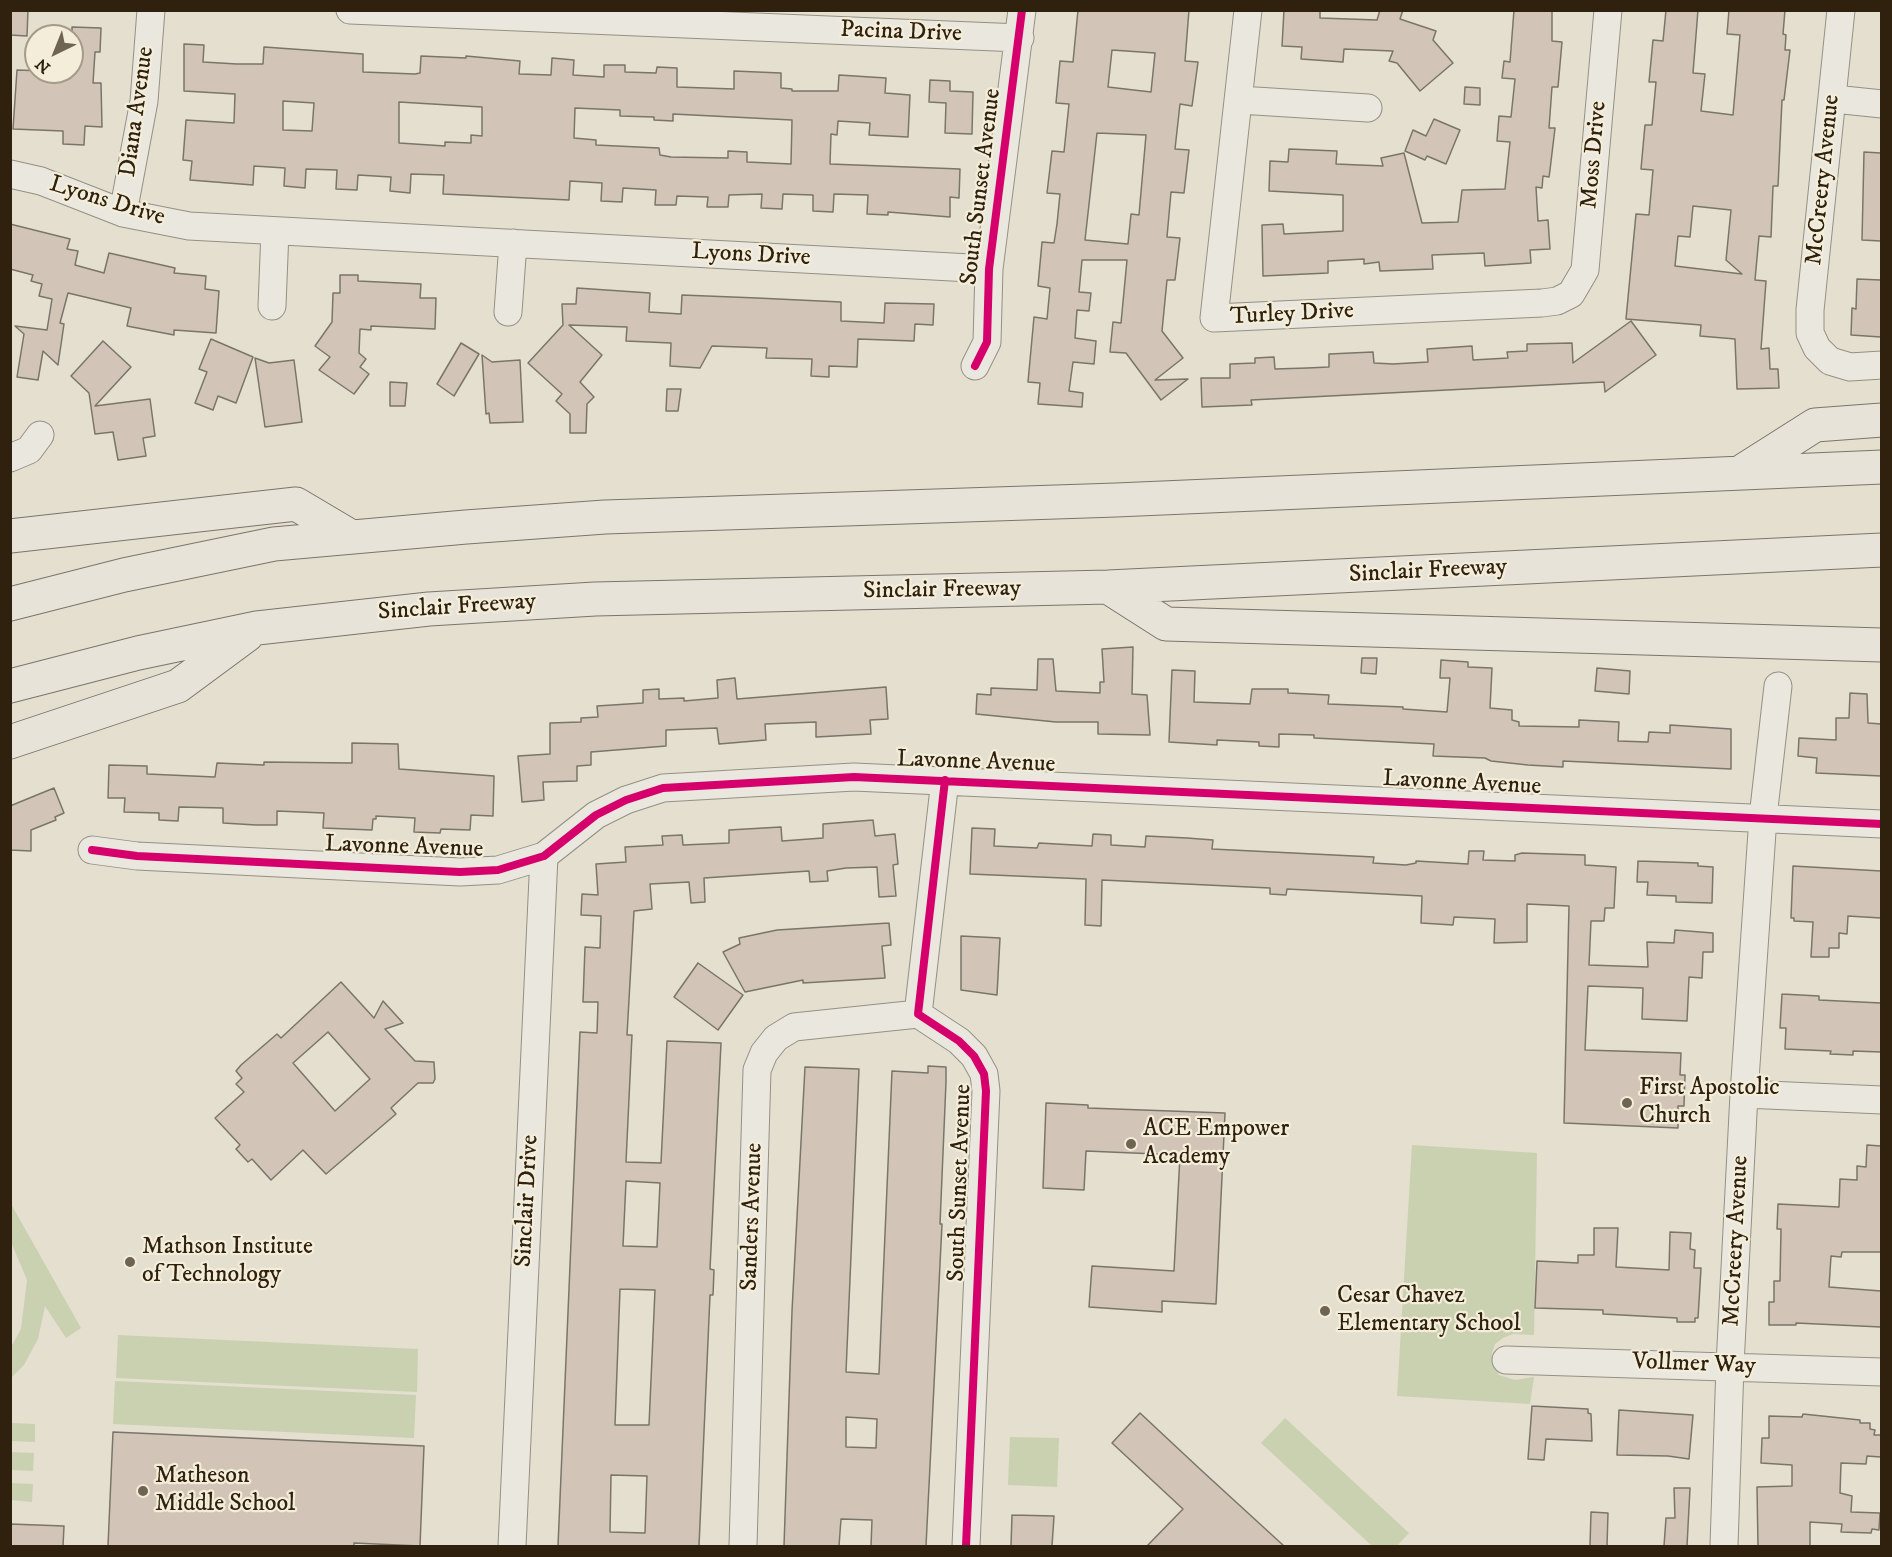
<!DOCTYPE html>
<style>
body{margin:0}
#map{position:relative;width:1892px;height:1557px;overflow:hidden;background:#e4dfce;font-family:"IM FELL DW Pica",serif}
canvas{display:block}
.frame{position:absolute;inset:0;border:12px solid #2f210e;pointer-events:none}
.north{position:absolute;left:24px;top:24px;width:60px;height:60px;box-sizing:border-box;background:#f3edd9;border:2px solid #a59b88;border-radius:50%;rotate:223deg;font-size:16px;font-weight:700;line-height:24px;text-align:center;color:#2f210e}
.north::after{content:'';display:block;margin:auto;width:21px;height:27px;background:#6e6451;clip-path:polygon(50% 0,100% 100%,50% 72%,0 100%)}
</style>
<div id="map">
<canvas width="1892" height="1557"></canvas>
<div class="frame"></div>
<div class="north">N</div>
</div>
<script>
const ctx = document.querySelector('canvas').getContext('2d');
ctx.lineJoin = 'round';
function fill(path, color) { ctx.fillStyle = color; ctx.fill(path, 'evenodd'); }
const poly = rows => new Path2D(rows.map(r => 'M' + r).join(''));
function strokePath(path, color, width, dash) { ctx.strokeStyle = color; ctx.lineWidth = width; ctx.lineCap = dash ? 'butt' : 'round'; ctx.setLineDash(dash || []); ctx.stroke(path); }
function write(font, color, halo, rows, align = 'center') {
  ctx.font = font + ' "IM FELL DW Pica",serif'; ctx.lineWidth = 4.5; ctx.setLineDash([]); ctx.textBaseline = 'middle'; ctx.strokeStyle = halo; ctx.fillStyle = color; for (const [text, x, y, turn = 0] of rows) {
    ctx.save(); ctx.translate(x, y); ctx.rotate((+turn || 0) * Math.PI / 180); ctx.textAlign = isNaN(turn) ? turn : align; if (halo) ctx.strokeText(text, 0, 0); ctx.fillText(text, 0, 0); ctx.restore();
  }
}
fill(poly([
 [1412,1145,1537,1153,1534,1335,1513,1334,1503,1338,1495,1344,1492,1353,1494,1367,1499,1375,1515,1380,1534,1377,1530,1404,1397,1396],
 [11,1204,81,1328,66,1338,45,1306,38,1339,24,1365,11,1378,11,1347,21,1329,27,1280,11,1242],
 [118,1335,418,1349,417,1392,116,1378],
 [115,1381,416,1395,414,1438,113,1424],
 [1285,1418,1409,1533,1397,1546,1372,1546,1261,1443],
 [11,1423,35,1424,35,1442,11,1441],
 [1010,1437,1059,1438,1057,1487,1008,1485],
 [10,1452,34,1453,33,1471,11,1470],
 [10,1483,33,1484,32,1502,11,1500]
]), '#cad1b0');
const building = poly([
 [10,10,28,10,27,36,10,35,10,10],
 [1078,10,1189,10,1185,61,1198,62,1192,106,1180,104,1175,149,1189,150,1184,193,1171,192,1167,237,1180,238,1175,280,1167,280,1162,331,1183,358,1155,380,1188,379,1161,400,1126,353,1110,352,1113,322,1121,323,1127,260,1082,260,1079,292,1091,293,1089,311,1077,310,1075,338,1096,341,1094,364,1073,362,1069,391,1083,393,1082,407,1038,404,1040,383,1028,382,1034,317,1047,319,1050,288,1038,286,1042,242,1054,243,1057,224,1060,194,1047,193,1052,151,1064,152,1067,123,1069,104,1056,103,1060,61,1073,62,1078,10],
 [1112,50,1155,53,1151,92,1108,87,1112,50],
 [1097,133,1146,135,1139,215,1131,214,1128,244,1085,240,1097,133],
 [1284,10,1320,10,1320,18,1377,20,1380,10,1403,10,1400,19,1436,31,1433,40,1453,63,1420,91,1397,63,1389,61,1393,51,1344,49,1343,62,1301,59,1302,47,1282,46,1284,10],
 [1514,10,1552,10,1552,41,1562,42,1558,87,1552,87,1549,128,1555,128,1550,170,1549,177,1543,176,1542,188,1536,187,1538,221,1548,220,1550,249,1530,250,1531,263,1485,266,1484,253,1432,255,1433,269,1380,271,1379,262,1364,264,1364,259,1328,261,1328,273,1263,276,1262,225,1283,224,1284,234,1343,231,1343,195,1269,191,1270,161,1288,162,1289,149,1337,151,1336,164,1383,166,1381,158,1404,153,1422,223,1458,222,1462,190,1505,189,1510,142,1497,141,1499,116,1511,117,1515,79,1502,78,1504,61,1510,62,1514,10],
 [1666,10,1698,10,1693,73,1705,74,1701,111,1733,115,1740,35,1727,34,1729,10,1785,10,1783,34,1786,35,1785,50,1790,50,1784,100,1782,100,1778,186,1773,186,1771,237,1759,236,1755,280,1766,281,1761,349,1769,348,1770,369,1778,369,1779,388,1737,389,1735,339,1700,336,1701,325,1626,319,1636,214,1649,215,1653,170,1641,169,1645,125,1652,125,1656,82,1649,82,1653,40,1663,41,1666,10],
 [1693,206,1731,210,1726,260,1742,274,1675,266,1678,236,1690,237,1693,206],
 [72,27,101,28,100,52,95,52,93,83,101,83,102,127,85,126,84,145,63,144,63,131,13,129,17,70,72,72,72,27],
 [184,44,204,45,203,62,237,64,263,64,264,47,363,54,363,72,415,74,420,73,421,56,466,58,466,56,520,61,519,74,551,75,552,58,574,60,573,75,604,77,604,65,625,65,625,72,656,73,657,67,677,68,677,87,734,89,734,71,781,73,781,88,792,89,792,91,838,91,839,75,886,78,885,93,910,95,908,137,869,135,870,123,838,121,837,135,831,134,830,164,960,169,959,198,950,197,950,217,888,212,888,215,867,214,868,195,834,194,833,212,813,211,813,195,783,194,782,209,761,208,762,194,729,195,728,207,707,207,708,197,677,196,676,205,655,205,656,190,623,188,622,202,601,201,602,183,570,181,569,200,443,194,444,175,411,174,410,193,390,191,391,177,358,175,357,190,336,189,337,170,306,169,305,188,284,186,285,168,254,166,253,185,190,180,192,161,183,160,186,120,234,123,235,94,184,91,184,44],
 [283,101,314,103,312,131,283,130,283,101],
 [399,102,482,107,482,136,471,135,471,143,445,142,445,146,399,143,399,102],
 [575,108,620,110,620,116,654,117,654,120,673,121,673,114,792,120,791,164,747,162,747,152,728,151,728,158,671,157,660,155,659,148,596,145,596,140,574,138,575,108],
 [930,80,950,81,950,91,973,92,972,134,945,133,946,103,929,102,930,80],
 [1465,87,1480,88,1480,105,1464,104,1465,87],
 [1434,119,1460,130,1446,164,1427,156,1425,160,1405,151,1413,130,1426,136,1434,119],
 [1864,152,1881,153,1881,241,1862,240,1864,152],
 [10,224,70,239,67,249,78,251,75,265,104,273,109,253,175,268,174,273,206,276,205,289,219,291,216,333,174,330,174,335,127,326,131,308,68,293,60,323,64,324,58,365,43,351,38,380,17,377,24,334,15,326,47,330,52,299,39,296,42,284,31,281,33,275,10,269,10,224],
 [340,275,358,275,358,281,421,284,420,298,436,298,435,329,371,326,371,330,360,329,359,353,366,359,360,367,369,374,354,394,319,370,330,357,315,346,332,322,333,293,340,293,340,275],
 [1857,279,1881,280,1881,337,1851,335,1852,308,1856,309,1857,279],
 [577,288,650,293,649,312,681,314,682,295,757,298,841,302,841,321,884,323,885,303,934,304,933,325,915,324,914,341,858,339,857,367,829,366,829,377,811,376,812,359,766,358,767,348,712,346,700,368,670,366,671,343,626,341,627,327,569,325,602,355,580,382,594,397,587,404,586,433,570,433,570,414,556,401,562,394,528,363,563,325,562,304,576,304,577,288],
 [1631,321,1656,355,1605,392,1604,382,1251,400,1252,405,1202,407,1201,378,1230,378,1230,364,1255,363,1255,358,1274,357,1275,369,1307,368,1329,367,1329,354,1373,352,1374,363,1393,364,1428,362,1427,349,1472,346,1473,360,1508,358,1507,352,1527,351,1527,344,1572,343,1573,363,1631,321],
 [211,339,253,357,236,403,218,396,213,410,195,403,207,372,199,369,211,339],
 [103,341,131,367,95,406,150,399,155,436,143,438,146,456,118,460,113,432,95,434,89,393,71,376,103,341],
 [461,343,479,354,454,396,437,384,461,343],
 [482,355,492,362,520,360,523,422,490,423,489,413,486,414,482,355],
 [255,358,269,363,294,360,302,422,265,427,255,358],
 [390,382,407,383,405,406,390,406,390,382],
 [667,389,681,389,678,411,666,411,667,389],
 [1133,647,1132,694,1147,695,1150,735,1098,734,1098,722,1056,722,976,714,977,694,991,695,991,688,1037,690,1038,659,1053,659,1056,691,1100,693,1100,682,1104,682,1102,649,1133,647],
 [1362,658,1377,658,1376,674,1361,673,1362,658],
 [1441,660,1468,662,1468,667,1492,668,1490,708,1512,710,1512,720,1519,722,1519,726,1579,727,1579,720,1619,722,1618,741,1648,742,1649,732,1670,733,1670,725,1731,729,1731,769,1563,761,1563,767,1528,765,1491,761,1485,758,1433,756,1434,744,1314,738,1314,735,1279,734,1279,747,1259,746,1259,742,1217,740,1217,745,1169,742,1172,670,1195,671,1194,702,1250,704,1252,689,1288,689,1288,693,1329,695,1328,704,1403,707,1403,709,1447,712,1450,678,1440,678,1441,660],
 [1597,668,1630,671,1629,694,1595,691,1597,668],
 [735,678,737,699,886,687,888,719,870,720,871,734,816,737,816,722,765,724,766,740,719,744,717,728,666,730,666,746,591,752,591,765,577,766,577,781,543,782,544,800,522,802,518,756,550,754,550,723,581,722,581,718,598,717,597,706,643,703,643,690,659,689,659,699,684,698,684,701,718,698,717,680,735,678],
 [1850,693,1867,694,1868,723,1881,724,1881,776,1816,773,1817,758,1798,756,1799,738,1836,740,1836,718,1849,718,1850,693],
 [352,743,398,744,399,769,494,776,493,816,471,815,470,830,441,829,440,833,414,832,415,818,376,816,376,819,373,819,372,830,323,828,324,813,277,811,277,825,256,825,223,823,223,808,179,807,178,821,159,820,159,813,124,812,125,798,108,798,109,765,147,766,147,774,215,777,217,763,264,765,264,762,352,763,352,743],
 [54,788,64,813,55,817,56,820,31,830,31,851,10,850,10,806,54,788],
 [873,820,875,836,895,834,898,864,893,865,896,896,879,897,877,867,846,868,827,871,828,881,810,882,809,871,704,878,705,902,691,903,689,882,650,884,652,909,634,911,627,1035,632,1035,626,1162,661,1163,667,1041,721,1043,710,1269,714,1270,713,1295,710,1295,699,1546,558,1546,580,1032,597,1033,598,1002,583,1002,585,947,600,948,601,916,581,915,582,894,598,895,596,864,626,862,625,847,663,845,662,836,682,835,683,845,729,843,729,830,781,827,782,841,823,838,823,824,873,820],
 [626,1181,660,1183,657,1247,623,1246,626,1181],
 [620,1289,655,1290,649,1425,615,1425,620,1289],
 [611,1475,647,1476,645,1533,610,1532,611,1475],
 [972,828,995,829,994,846,1037,848,1039,843,1092,846,1093,834,1111,835,1111,845,1145,847,1146,836,1187,838,1213,840,1212,849,1374,857,1373,863,1406,865,1416,863,1416,861,1468,864,1469,851,1484,851,1483,860,1515,861,1515,855,1522,853,1585,855,1585,865,1616,867,1614,908,1605,908,1604,921,1591,921,1589,965,1648,967,1647,942,1674,943,1675,930,1713,933,1713,952,1703,952,1702,978,1689,977,1687,1021,1642,1019,1643,988,1588,986,1585,1050,1681,1053,1680,1075,1685,1075,1684,1106,1678,1106,1678,1128,1564,1123,1569,906,1527,904,1527,942,1494,943,1495,919,1454,917,1453,925,1421,923,1422,896,1287,889,1286,895,1270,894,1270,888,1102,880,1101,926,1085,925,1086,879,970,874,972,828],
 [1638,861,1698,863,1698,866,1713,867,1712,903,1676,902,1676,896,1647,895,1648,882,1637,882,1638,861],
 [1793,866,1881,871,1881,918,1848,916,1847,934,1839,933,1839,948,1829,948,1829,957,1811,957,1813,922,1794,921,1794,918,1791,918,1793,866],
 [889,923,891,945,882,946,885,978,803,983,803,980,745,992,723,952,740,944,739,938,777,930,889,923],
 [961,936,1000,938,997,995,961,990,961,936],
 [698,963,743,995,718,1030,674,997,698,963],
 [341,982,374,1018,383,1001,403,1023,385,1029,415,1061,434,1062,435,1079,433,1083,418,1083,391,1108,396,1114,326,1174,303,1150,271,1180,252,1159,248,1162,236,1149,240,1145,215,1118,244,1092,236,1084,242,1078,236,1071,241,1065,277,1034,281,1038,341,982],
 [328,1032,370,1079,335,1111,293,1063,328,1032],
 [1782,994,1819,996,1819,1000,1881,1003,1881,1052,1853,1051,1853,1055,1830,1054,1831,1051,1785,1049,1786,1028,1780,1028,1782,994],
 [928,1066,946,1067,946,1082,940,1224,942,1224,926,1546,871,1546,872,1520,841,1519,839,1546,784,1546,792,1311,805,1067,859,1069,846,1372,879,1374,892,1071,928,1073,928,1066],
 [846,1417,877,1419,876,1448,846,1447,846,1417],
 [1046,1103,1088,1105,1088,1108,1225,1113,1216,1304,1162,1301,1162,1312,1089,1307,1092,1266,1174,1271,1180,1155,1086,1151,1084,1190,1043,1188,1046,1103],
 [1867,1145,1881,1146,1881,1252,1842,1252,1841,1257,1831,1256,1829,1287,1881,1291,1881,1327,1796,1323,1796,1325,1769,1325,1769,1302,1774,1302,1774,1281,1780,1281,1781,1229,1777,1229,1778,1204,1839,1207,1840,1179,1857,1180,1857,1166,1866,1167,1867,1145],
 [1594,1228,1618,1228,1616,1267,1669,1270,1670,1232,1691,1233,1690,1249,1695,1250,1694,1268,1701,1268,1698,1318,1695,1318,1695,1322,1677,1322,1677,1318,1603,1314,1603,1310,1535,1308,1537,1261,1578,1263,1578,1255,1594,1255,1594,1228],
 [1532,1406,1588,1409,1588,1413,1591,1414,1592,1441,1546,1439,1544,1460,1528,1459,1532,1406],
 [1619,1410,1693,1415,1689,1459,1668,1456,1617,1455,1619,1410],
 [1140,1413,1201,1470,1284,1546,1147,1546,1183,1509,1112,1443,1140,1413],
 [1803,1414,1860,1420,1860,1423,1870,1423,1870,1429,1875,1430,1874,1435,1881,1435,1881,1457,1867,1456,1866,1464,1841,1463,1840,1493,1852,1496,1851,1512,1880,1513,1879,1530,1872,1529,1871,1533,1841,1532,1842,1524,1810,1522,1810,1546,1758,1546,1757,1487,1792,1486,1792,1465,1761,1463,1762,1438,1769,1438,1769,1416,1802,1417,1803,1414],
 [113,1432,424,1446,420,1546,354,1543,354,1546,108,1546,113,1432],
 [1674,1488,1690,1488,1687,1546,1664,1546,1666,1518,1675,1518,1674,1488],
 [1591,1512,1608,1513,1607,1546,1590,1546,1591,1512],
 [1012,1515,1054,1516,1052,1546,1011,1546,1012,1515],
 [10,1524,64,1526,63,1546,10,1546,10,1524]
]);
fill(building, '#d2c5b7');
strokePath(building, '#7a756a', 1.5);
const minor = poly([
 [350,10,1020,38],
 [1248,10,1214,318,1542,303,1557,301,1571,294,1585,270,1608,10],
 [1841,10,1810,310,1810,333,1817,348,1830,361,1850,367,1882,365],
 [1834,99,1882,104],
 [1239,100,1368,108],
 [10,174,41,181,123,213,189,226,989,269],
 [123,213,144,101,151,10],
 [272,306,275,231],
 [508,312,513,243],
 [975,366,987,342,989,269,1022,10],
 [10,458,29,450,40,435],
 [92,850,137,856,460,872,498,870,544,856,596,815,626,800,663,788,854,777,1882,824],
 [918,1014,959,1041,974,1056,984,1074,986,1091,966,1546],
 [918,1014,945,780],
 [1744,1094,1882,1100],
 [1506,1360,1882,1372],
 [512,1546,544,856],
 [743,1546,757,1070,764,1053,776,1038,794,1027,918,1014],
 [1724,1546,1730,1365,1744,1094,1763,817,1778,686]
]);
const highway = poly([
 [1744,470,1815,425,1882,420],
 [10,536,296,504,350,536],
 [1108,587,1166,624,1882,645],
 [10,604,124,575,274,544,466,527,605,517,1116,500,1882,467],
 [10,686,138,653,257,628,429,609,595,599,1108,587,1882,550],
 [10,742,178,686,247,635]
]);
strokePath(minor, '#949084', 29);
strokePath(highway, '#7a756a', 35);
strokePath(minor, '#eae7de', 27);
strokePath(highway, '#e7e3d9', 33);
strokePath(poly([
 [975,366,987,342,989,269,1022,10],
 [945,780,918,1014,959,1041,974,1056,984,1074,986,1091,966,1546],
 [92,850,137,856,460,872,498,870,544,856,596,815,626,800,663,788,854,777,1882,824]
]), '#d6006c', 8);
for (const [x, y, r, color] of [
 [1627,1103,6,"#6e6451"],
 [1131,1144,6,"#6e6451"],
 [130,1262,6,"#6e6451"],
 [1325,1311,6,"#6e6451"],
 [143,1491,6,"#6e6451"]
]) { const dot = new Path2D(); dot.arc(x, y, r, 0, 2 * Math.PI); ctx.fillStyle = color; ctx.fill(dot); strokePath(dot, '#f3edd9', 2); }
write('24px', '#2f210e', '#f3edd9', [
 ["Pacina Drive",901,33,2],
 ["Diana Avenue",138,112,-82],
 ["Moss Drive",1595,155,-85],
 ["McCreery Avenue",1824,180,-84],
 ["South Sunset Avenue",982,187,-83],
 ["Lyons Drive",107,202,17],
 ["Lyons Drive",751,256,3],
 ["Turley Drive",1292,315,-3],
 ["Sinclair Freeway",1428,572,-3],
 ["Sinclair Freeway",942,591,-1],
 ["Sinclair Freeway",457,608,-4],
 ["Lavonne Avenue",976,763,2],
 ["Lavonne Avenue",1462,784,3],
 ["Lavonne Avenue",404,848,2],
 ["South Sunset Avenue",961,1183,-88],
 ["Sinclair Drive",528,1201,-87],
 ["Sanders Avenue",753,1217,-88],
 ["McCreery Avenue",1737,1241,-87],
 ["Vollmer Way",1694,1365,2]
]);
write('24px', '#2f210e', '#f3edd9', [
 ["First Apostolic",1639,1089],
 ["Church",1639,1117],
 ["ACE Empower",1143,1130],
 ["Academy",1143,1158],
 ["Mathson Institute",142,1248],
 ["of Technology",142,1276],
 ["Cesar Chavez",1337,1297],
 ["Elementary School",1337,1325],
 ["Matheson",155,1477],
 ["Middle School",155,1505]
], 'left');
</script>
